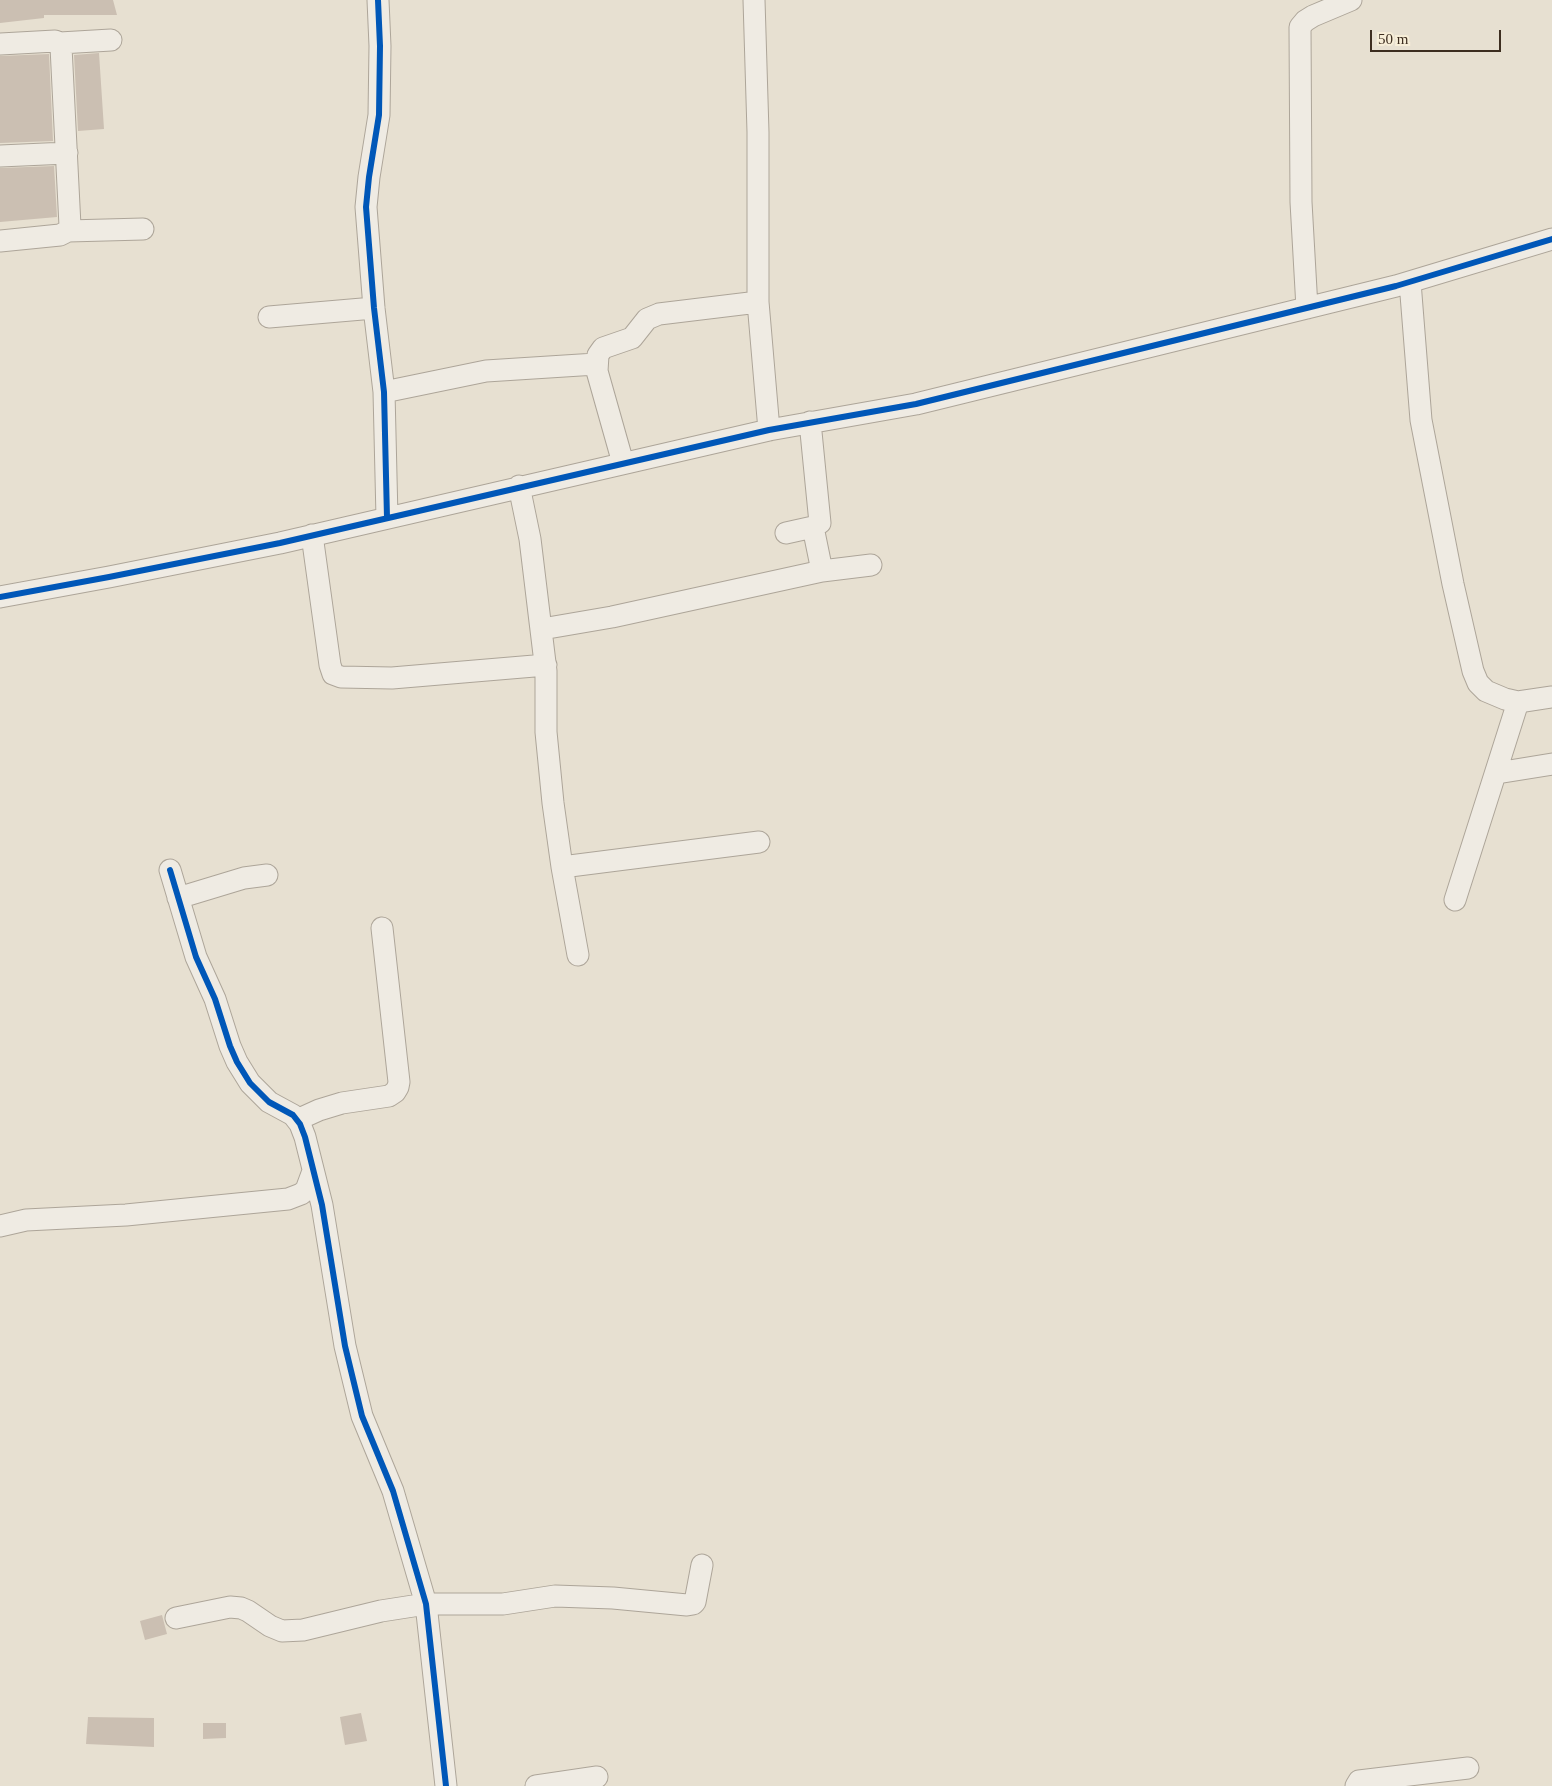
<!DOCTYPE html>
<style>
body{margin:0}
#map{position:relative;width:1552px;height:1786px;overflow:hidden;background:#e7e0d1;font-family:Georgia,serif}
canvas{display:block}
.scale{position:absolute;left:1370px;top:30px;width:131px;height:22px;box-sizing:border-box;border:2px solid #3d2e20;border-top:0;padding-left:6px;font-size:15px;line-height:18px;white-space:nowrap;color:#3d2e20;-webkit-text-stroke:4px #f7eed8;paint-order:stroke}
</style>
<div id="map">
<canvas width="1552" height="1786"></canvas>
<div class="scale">50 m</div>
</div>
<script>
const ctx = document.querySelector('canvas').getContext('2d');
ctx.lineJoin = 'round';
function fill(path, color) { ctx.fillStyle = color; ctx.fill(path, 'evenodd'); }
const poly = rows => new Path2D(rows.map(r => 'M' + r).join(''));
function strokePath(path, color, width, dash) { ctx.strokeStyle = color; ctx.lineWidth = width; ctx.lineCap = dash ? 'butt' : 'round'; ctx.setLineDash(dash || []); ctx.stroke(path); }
fill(poly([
 [0,0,113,0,117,15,44,15,44,18,0,23],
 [99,53,104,129,78,131,74,55],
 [49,54,53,141,0,143,0,56],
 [54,166,57,217,0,222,0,168],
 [162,1615,167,1634,145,1640,140,1621],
 [361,1713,367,1741,345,1745,340,1717],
 [88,1717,154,1718,154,1747,86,1744],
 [203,1723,226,1723,226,1738,203,1739]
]), '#cbbfb2');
const minor = poly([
 [378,0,380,46,379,115,369,177,366,207,374,308,384,392,387,518],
 [754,0,758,132,758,302,769,430],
 [60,43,111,40],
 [0,44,55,41,60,43,61,47,70,226,68,231,60,235,0,241],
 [0,156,67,153],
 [68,231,143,229],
 [1410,282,1421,420,1453,584,1473,671,1478,683,1486,691,1505,699,1518,702,1552,697],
 [1307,308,1301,202,1300,27,1305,21,1313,16,1351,0],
 [269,317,374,308],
 [384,392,486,371,596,364],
 [623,463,597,371,598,355,603,348,632,338,647,319,659,314,758,302],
 [519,486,530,539,546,671,546,732,553,803,562,867,578,955],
 [786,533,813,527,820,523,810,422],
 [312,535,330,665,333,674,341,677,392,678,546,665],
 [822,571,871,565],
 [0,597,109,577,280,543,769,430,916,404,1396,286,1552,239],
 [542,629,612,617,822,571,813,527],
 [1497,773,1552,764],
 [562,867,759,842],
 [170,870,196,957,215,999,230,1046,237,1062,250,1083,269,1102,293,1115,300,1124,305,1137,322,1205,345,1346,362,1416,393,1491,426,1604,446,1786],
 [178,898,244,878,267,875],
 [1455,900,1518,702],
 [297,1120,319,1110,342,1103,389,1096,395,1092,398,1087,399,1082,382,928],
 [0,1226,26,1220,126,1215,288,1199,301,1194,306,1190,313,1171],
 [176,1618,230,1607,241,1608,248,1611,270,1626,282,1631,303,1630,381,1611,426,1604,503,1604,555,1596,613,1598,687,1605,693,1604,695,1602,702,1565],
 [536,1786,597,1777],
 [1356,1786,1359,1781,1468,1768]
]);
strokePath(minor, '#ada599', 23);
strokePath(minor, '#efebe3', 21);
strokePath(poly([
 [378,0,380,46,379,115,369,177,366,207,374,308,384,392,387,518],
 [0,597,109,577,280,543,769,430,916,404,1396,286,1552,239],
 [170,870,196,957,215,999,230,1046,237,1062,250,1083,269,1102,293,1115,300,1124,305,1137,322,1205,345,1346,362,1416,393,1491,426,1604,446,1786]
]), '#0057b8', 6);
</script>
